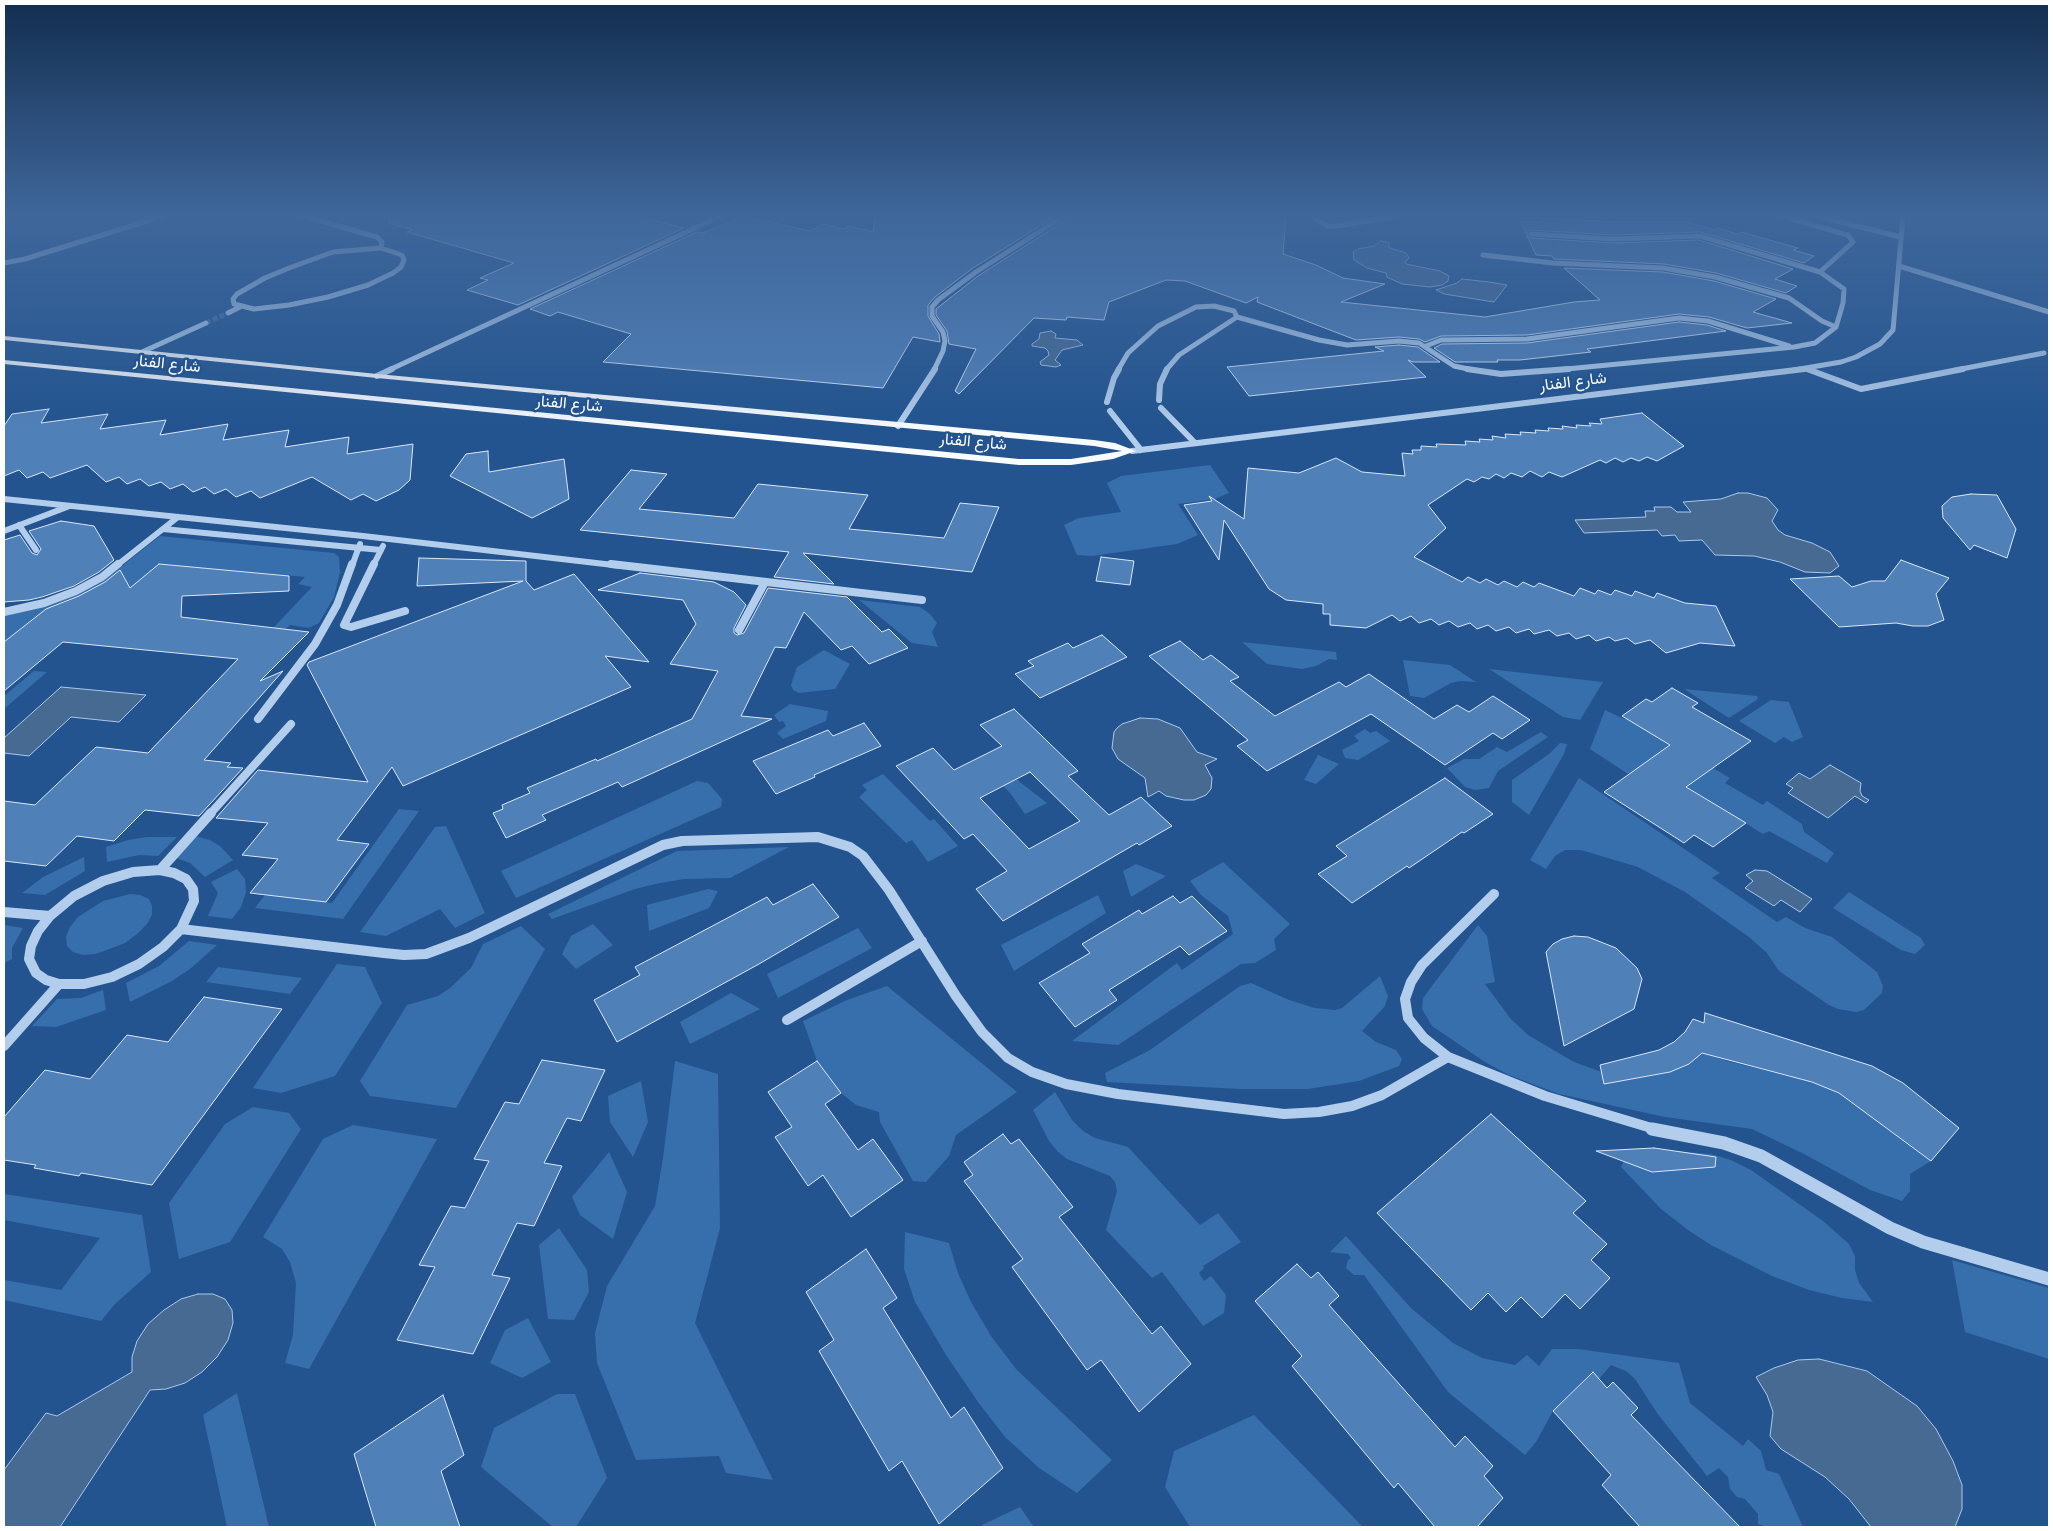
<!DOCTYPE html>
<meta charset="utf-8">
<style>
body{margin:0}
#map{position:relative;width:2053px;height:1531px;overflow:hidden;background:#23548f;font-family:Figtree,sans-serif}
canvas{display:block}
.frame{position:absolute;inset:0;border:5px solid #fff;pointer-events:none}
</style>
<div id="map">
<canvas width="2053" height="1531"></canvas>
<div class="frame"></div>
</div>
<script>
const ctx = document.querySelector('canvas').getContext('2d');
ctx.lineJoin = 'round';
function fill(path, color) { ctx.fillStyle = color; ctx.fill(path, 'evenodd'); }
const poly = rows => new Path2D(rows.map(r => 'M' + r).join(''));
function strokePath(path, color, width, dash) { ctx.strokeStyle = color; ctx.lineWidth = width; ctx.lineCap = dash ? 'butt' : 'round'; ctx.setLineDash(dash || []); ctx.stroke(path); }
function write(font, color, halo, rows, align = 'center') {
  ctx.font = font + ' Figtree,Vazirmatn,sans-serif'; ctx.lineWidth = 5; ctx.setLineDash([]); ctx.textBaseline = 'middle'; ctx.strokeStyle = halo; ctx.fillStyle = color; for (const [text, x, y, turn = 0] of rows) {
    ctx.save(); ctx.translate(x, y); ctx.rotate((+turn || 0) * Math.PI / 180); ctx.textAlign = isNaN(turn) ? turn : align; if (halo) ctx.strokeText(text, 0, 0); ctx.fillText(text, 0, 0); ctx.restore();
  }
}
fill(poly([
 [1210,465,1229,493,1215,499,1178,504,1198,535,1177,544,1092,556,1077,555,1064,525,1079,518,1121,512,1107,483,1121,476],
 [160,536,334,553,339,557,340,572,334,597,319,623,309,628,290,625,286,629,273,628,312,587,298,584,305,577,159,564,101,614,47,608,4,642,4,615,50,605,79,594,103,581],
 [859,600,920,607,930,614,937,623,932,632,938,647,912,643],
 [1242,642,1336,652,1337,660,1329,659,1316,666,1302,669,1267,664],
 [824,650,850,664,835,689,799,693,793,690,791,685,797,667],
 [1403,660,1450,665,1476,682,1460,681,1451,683,1424,698,1410,696],
 [1489,669,1603,682,1580,720,1563,717],
 [34,671,47,672,4,709,4,696],
 [1684,689,1757,696,1758,699,1729,718],
 [1771,700,1789,702,1803,737,1792,742,1784,737,1775,743,1739,721],
 [790,704,828,711,826,721,783,739,777,733,786,726,783,721,779,722,774,715],
 [1605,710,1624,719,1627,719,1696,758,1730,778,1725,783,1763,805,1767,801,1802,824,1804,832,1834,853,1827,863,1769,831,1763,834,1682,784,1641,766,1628,774,1590,749],
 [1365,729,1370,733,1376,731,1390,741,1358,760,1345,758,1342,750,1359,741,1354,736],
 [1541,732,1548,737,1498,771,1489,788,1475,790,1465,787,1447,768,1464,759,1479,759,1497,747,1507,752],
 [1560,743,1567,744,1564,754,1529,815,1512,802,1512,780,1549,754],
 [1318,755,1339,764,1316,784,1304,780],
 [1004,767,1021,783,1047,803,1025,814,1010,793,994,777],
 [883,774,930,821,934,819,958,846,928,862,912,840,906,843,859,797,867,790,862,785],
 [1579,778,1720,873,1712,878,1777,922,1786,917,1805,928,1832,937,1877,972,1883,986,1882,993,1864,1010,1856,1012,1838,1009,1829,1005,1779,971,1767,953,1749,937,1685,892,1638,867,1581,850,1565,850,1555,856,1546,869,1530,860],
 [697,781,708,783,722,799,721,807,516,898,501,871],
 [399,809,419,811,343,919,255,908,265,895,332,903],
 [446,826,485,913,455,928,440,909,386,936,360,932,435,827],
 [195,836,210,840,220,846,233,860,205,877,190,863,176,858],
 [147,837,177,837,158,856,139,855,107,862,106,847,128,840],
 [789,847,730,878,684,879,660,883,635,889,552,919,548,914,677,851],
 [84,857,85,871,45,895,22,893,43,877],
 [1223,862,1290,924,1274,939,1276,950,1255,963,1241,964,1118,1045,1072,1041,1177,963,1182,970,1233,934,1228,916,1201,895,1190,881],
 [1136,864,1166,876,1131,897,1123,871],
 [237,869,245,879,246,892,241,907,232,919,208,916,218,893,211,882],
 [708,889,718,891,709,908,649,931,647,905],
 [1849,892,1921,938,1925,945,1915,954,1901,950,1833,908],
 [130,894,140,895,149,899,152,906,152,915,147,924,137,934,125,943,96,954,83,955,73,952,67,946,66,937,70,927,78,917,103,901],
 [1098,895,1106,913,1014,971,1001,945],
 [593,924,613,945,576,969,562,954,571,936],
 [4,925,23,928,12,948,12,959,4,963],
 [1478,925,1487,936,1495,982,1485,984,1510,1018,1528,1035,1574,1062,1599,1071,1624,1076,1648,1076,1670,1072,1689,1064,1702,1052,1727,1061,1812,1082,1839,1093,1852,1101,1931,1161,1910,1174,1910,1191,1902,1201,1870,1190,1804,1154,1752,1129,1665,1117,1559,1094,1509,1075,1485,1062,1432,1026,1422,1009,1423,998],
 [521,926,545,949,456,1108,370,1096,360,1081,407,1005,438,996,450,988,471,968,483,944],
 [858,928,872,948,778,998,767,974],
 [189,941,217,945,190,969,172,981,130,1002,126,983,159,966],
 [337,964,365,967,382,1003,335,1076,281,1093,253,1088],
 [218,967,302,978,290,994,206,982],
 [1380,976,1388,996,1385,1006,1362,1031,1376,1042,1396,1050,1402,1059,1399,1066,1359,1081,1308,1089,1240,1089,1107,1082,1105,1073,1150,1050,1240,986,1251,983,1289,1000,1315,1008,1335,1010,1342,1008],
 [887,986,1017,1092,956,1135,949,1156,926,1182,913,1181,880,1122,879,1112,856,1105,841,1093,817,1061,803,1021,847,1000],
 [103,990,106,1010,56,1027,32,1026,57,999,81,998],
 [731,993,760,1009,690,1044,680,1022],
 [675,1061,718,1074,720,1228,695,1323,773,1480,726,1473,719,1456,636,1460,597,1363,595,1333,607,1286,655,1206,663,1158],
 [641,1081,648,1122,633,1157,610,1122,608,1096],
 [1055,1092,1072,1120,1083,1131,1095,1138,1128,1147,1200,1225,1218,1213,1241,1242,1203,1266,1204,1268,1199,1273,1204,1281,1211,1276,1226,1295,1224,1313,1203,1326,1162,1272,1152,1278,1106,1230,1117,1191,1115,1182,1110,1176,1067,1159,1058,1152,1049,1141,1033,1110],
 [253,1107,289,1113,301,1129,230,1242,179,1259,169,1203,225,1124],
 [353,1125,437,1139,309,1369,285,1363,293,1335,296,1283,290,1262,282,1249,263,1237,323,1139],
 [1673,1151,1711,1154,1731,1160,1751,1170,1823,1221,1849,1244,1855,1256,1855,1270,1859,1283,1873,1302,1842,1298,1809,1290,1772,1276,1711,1245,1688,1230,1661,1209,1621,1167,1627,1155,1633,1162,1644,1169,1653,1172,1665,1171,1671,1168,1675,1160],
 [609,1152,627,1192,613,1239,580,1215,572,1197],
 [4,1194,142,1215,151,1272,115,1304,101,1321,4,1300,4,1280,61,1290,100,1238,4,1220],
 [559,1228,587,1270,589,1292,574,1320,548,1319,539,1245],
 [905,1232,949,1243,958,1273,971,1302,991,1336,1016,1369,1112,1460,1077,1493,1039,1468,1005,1437,978,1402,946,1355,915,1302,904,1269],
 [1346,1236,1411,1308,1453,1343,1482,1358,1515,1365,1527,1355,1539,1366,1552,1349,1578,1349,1679,1363,1690,1403,1743,1446,1748,1439,1761,1451,1766,1470,1779,1474,1803,1527,1766,1527,1758,1524,1758,1514,1745,1499,1737,1497,1730,1489,1728,1477,1719,1468,1707,1476,1657,1413,1635,1379,1626,1371,1611,1365,1599,1379,1592,1372,1553,1411,1536,1442,1525,1455,1448,1392,1364,1275,1354,1275,1346,1268,1348,1260,1351,1258,1348,1254,1330,1252],
 [1952,1260,2049,1288,2049,1359,1965,1332],
 [528,1318,551,1362,522,1378,490,1363,505,1330],
 [237,1393,269,1527,227,1527,203,1415],
 [557,1394,575,1394,607,1478,576,1527,553,1527,481,1467,494,1428],
 [1254,1415,1363,1527,1190,1527,1165,1487,1174,1451],
 [1020,1507,1034,1527,982,1527,982,1525]
]), '#376eac');
const water = poly([
 [1381,241,1390,243,1388,246,1390,248,1406,253,1409,258,1405,262,1406,264,1440,271,1449,276,1448,281,1442,285,1430,287,1402,284,1387,277,1386,273,1367,268,1354,260,1353,252,1358,249,1374,246,1381,241],
 [1462,279,1489,282,1507,285,1494,302,1444,294,1436,290,1457,283,1462,279],
 [1051,331,1056,334,1055,338,1077,340,1083,345,1062,350,1055,360,1061,365,1056,367,1041,365,1040,362,1049,355,1048,351,1045,348,1032,346,1032,344,1039,339,1040,333,1051,331],
 [1738,493,1748,493,1767,498,1778,510,1772,521,1778,530,1785,535,1812,543,1830,552,1839,566,1830,573,1805,572,1780,562,1754,556,1715,555,1702,540,1679,541,1675,535,1662,536,1657,530,1584,533,1575,520,1646,517,1645,511,1655,511,1654,507,1671,507,1677,512,1691,512,1683,502,1721,499,1738,493],
 [61,687,146,695,119,722,71,717,29,756,4,753,4,738,61,687],
 [1140,718,1158,719,1180,728,1197,752,1217,759,1205,765,1212,778,1211,789,1206,795,1194,800,1184,800,1166,796,1159,791,1148,797,1145,778,1118,759,1112,748,1114,732,1117,728,1122,724,1140,718],
 [1830,765,1861,783,1860,791,1862,796,1869,800,1866,803,1855,796,1828,818,1788,793,1793,788,1786,784,1799,773,1810,779,1830,765],
 [1755,870,1767,871,1812,899,1800,912,1781,900,1774,906,1745,888,1753,881,1746,875,1755,870],
 [198,1294,213,1294,225,1299,232,1310,233,1323,228,1340,217,1357,202,1372,185,1383,166,1389,150,1390,60,1527,4,1527,4,1470,46,1413,57,1416,132,1372,132,1357,137,1341,148,1324,164,1310,181,1299,198,1294],
 [1819,1359,1867,1371,1917,1406,1936,1429,1953,1461,1962,1485,1962,1509,1955,1527,1871,1527,1849,1499,1825,1477,1781,1449,1770,1436,1773,1412,1767,1395,1756,1377,1774,1368,1798,1360,1819,1359]
]);
fill(water, '#476a93');
strokePath(water, '#a7c9ed', 1);
const building = poly([
 [390,216,636,216,684,228,518,305,467,290,488,280,480,278,514,263,407,232,413,230,389,223,390,216],
 [743,216,810,231,824,224,844,229,849,226,873,232,875,216,1056,216,973,268,935,297,928,305,928,316,939,334,940,342,913,337,883,388,603,362,631,334,558,312,550,316,530,309,697,232,703,233,743,216],
 [1068,216,1286,216,1283,254,1316,265,1343,278,1385,284,1341,302,1485,317,1574,302,1600,300,1564,268,1663,272,1714,281,1776,299,1753,312,1792,323,1747,328,1709,317,1679,314,1527,335,1441,336,1425,342,1419,339,1399,337,1356,340,1257,302,1258,297,1246,303,1185,281,1166,280,1109,302,1104,320,1067,317,1066,320,1034,318,959,394,955,391,976,349,949,344,947,331,936,315,936,309,978,276,1066,220,1068,216],
 [1540,218,1618,222,1687,222,1714,230,1718,228,1737,234,1741,232,1798,248,1793,250,1814,256,1804,263,1700,232,1613,235,1531,230,1528,231,1527,235,1520,221,1541,222,1540,218],
 [1527,236,1531,238,1613,243,1699,240,1793,269,1775,279,1797,286,1786,293,1716,273,1664,264,1554,259,1552,256,1536,255,1527,236],
 [1679,322,1707,325,1726,331,1587,349,1591,352,1520,360,1497,360,1498,362,1455,362,1434,348,1442,344,1527,343,1679,322],
 [1399,345,1418,347,1440,362,1413,362,1408,360,1426,377,1249,396,1227,367,1384,351,1375,347,1399,345],
 [49,409,41,423,108,414,100,429,166,420,160,435,228,424,223,440,289,430,285,447,349,437,347,454,413,444,410,480,399,490,376,501,363,494,351,500,312,477,260,498,251,491,236,497,226,489,214,494,205,487,193,492,183,484,170,489,161,482,149,486,140,479,127,484,119,477,106,482,87,465,50,478,43,472,27,478,19,470,4,476,4,426,12,414,49,409],
 [1642,413,1684,446,1657,461,1647,457,1639,461,1631,458,1623,462,1615,458,1606,463,1600,460,1562,477,1549,472,1542,477,1530,471,1522,477,1511,473,1504,478,1496,474,1489,479,1482,477,1474,482,1467,479,1428,505,1446,528,1414,557,1462,582,1468,577,1480,583,1486,579,1498,585,1504,581,1517,587,1523,582,1534,587,1539,583,1574,596,1580,588,1595,594,1598,590,1611,595,1615,590,1632,596,1635,591,1654,598,1657,593,1685,603,1716,606,1735,646,1700,643,1666,653,1650,640,1635,644,1627,638,1615,641,1609,637,1596,641,1589,635,1576,639,1569,633,1557,636,1549,630,1534,634,1529,629,1516,633,1509,627,1496,631,1488,625,1477,629,1470,623,1458,627,1449,621,1439,625,1431,619,1419,623,1411,616,1400,621,1392,615,1366,628,1330,625,1330,614,1323,614,1323,604,1286,600,1269,589,1224,520,1219,560,1184,505,1212,501,1209,496,1244,519,1248,468,1299,473,1336,458,1362,472,1405,476,1402,453,1413,454,1412,450,1421,450,1421,446,1437,447,1436,444,1466,445,1465,441,1480,442,1479,439,1493,440,1492,436,1506,438,1505,434,1521,435,1520,432,1536,433,1535,430,1549,431,1548,428,1563,429,1562,426,1577,428,1576,425,1591,426,1589,423,1602,424,1600,419,1642,413],
 [488,451,489,472,564,459,569,499,532,518,450,476,466,454,488,451],
 [631,470,667,474,639,509,734,518,758,484,868,495,849,529,944,538,960,503,999,507,972,572,803,553,834,584,774,577,789,552,580,530,631,470],
 [1971,494,1997,495,2016,529,2007,558,1974,545,1970,550,1943,518,1942,506,1952,497,1971,494],
 [61,521,94,526,114,560,99,572,74,586,42,597,29,600,4,602,4,540,20,535,32,553,37,555,41,549,29,531,61,521],
 [1101,557,1134,561,1130,585,1096,581,1101,557],
 [419,558,526,561,526,581,534,590,574,574,649,662,605,656,631,687,403,786,392,767,337,840,369,844,326,902,250,893,278,859,242,855,268,823,216,818,258,770,368,782,307,665,309,662,523,581,417,586,419,558],
 [1901,560,1949,578,1936,594,1944,620,1928,626,1913,626,1896,623,1839,627,1790,579,1839,576,1852,587,1871,581,1885,581,1901,560],
 [159,564,289,576,289,591,182,596,181,617,309,632,260,681,283,671,204,760,231,763,227,767,243,768,199,816,145,810,114,841,77,836,46,866,4,861,4,801,35,805,96,747,148,753,238,659,63,642,4,691,4,642,46,609,79,596,105,582,120,570,130,588,159,564],
 [640,573,714,582,734,592,746,605,734,628,734,633,737,635,744,633,768,588,847,597,882,632,889,629,908,648,869,664,852,646,841,650,804,612,786,648,775,647,741,716,772,719,622,787,618,782,542,815,546,820,506,838,493,813,503,809,502,805,530,793,527,788,596,759,597,761,692,719,718,671,670,664,696,624,683,600,598,590,640,573],
 [1102,635,1127,657,1040,698,1015,674,1034,666,1028,661,1068,643,1073,648,1102,635],
 [1180,641,1203,660,1211,655,1239,677,1230,681,1275,716,1339,682,1346,687,1369,674,1434,719,1457,705,1469,712,1493,696,1530,720,1502,739,1493,733,1445,765,1371,714,1267,771,1237,746,1248,740,1149,656,1180,641],
 [1672,688,1698,703,1692,707,1751,741,1686,787,1746,823,1713,847,1694,835,1684,843,1604,792,1670,745,1622,716,1646,699,1652,702,1672,688],
 [1014,709,1078,771,1068,776,1109,815,1141,797,1172,826,1139,845,1137,843,1003,921,976,889,1007,871,973,834,964,839,896,766,933,748,954,770,1002,746,980,725,1014,709],
 [1030,772,1080,821,1029,849,980,798,1030,772],
 [864,723,881,746,814,775,815,777,776,794,753,761,828,730,833,736,864,723],
 [1445,778,1493,814,1464,833,1462,832,1409,868,1407,866,1352,903,1318,874,1347,856,1336,846,1445,778],
 [813,884,839,917,759,964,617,1042,594,1000,640,975,635,967,767,897,773,905,813,884],
 [1173,896,1180,903,1192,896,1227,931,1189,955,1180,946,1109,990,1117,1000,1075,1027,1039,983,1090,953,1082,944,1139,910,1142,914,1173,896],
 [1574,936,1588,937,1616,948,1637,968,1642,979,1634,1009,1564,1046,1546,952,1553,944,1562,939,1574,936],
 [204,997,282,1009,152,1185,81,1173,79,1176,34,1168,36,1165,4,1160,4,1117,45,1070,90,1079,127,1035,168,1042,204,997],
 [1705,1013,1872,1066,1903,1083,1959,1128,1931,1161,1839,1093,1812,1082,1702,1053,1689,1064,1670,1072,1604,1084,1600,1065,1659,1050,1674,1042,1685,1032,1693,1019,1704,1023,1705,1013],
 [542,1060,605,1070,581,1121,567,1118,544,1163,562,1166,534,1226,517,1223,492,1275,510,1278,473,1354,397,1340,435,1267,419,1265,451,1206,465,1208,489,1161,474,1159,505,1102,519,1104,542,1060],
 [817,1061,841,1093,825,1104,858,1150,873,1139,903,1180,851,1217,823,1175,808,1186,775,1137,792,1127,768,1092,817,1061],
 [1491,1114,1586,1201,1573,1213,1607,1244,1591,1260,1610,1278,1580,1309,1565,1294,1542,1318,1521,1297,1506,1312,1488,1293,1471,1310,1377,1213,1491,1114],
 [1003,1134,1011,1144,1019,1139,1073,1207,1059,1217,1152,1334,1161,1326,1191,1364,1139,1412,1101,1360,1087,1370,1012,1267,1023,1259,964,1181,973,1175,964,1162,1003,1134],
 [1654,1148,1716,1157,1715,1167,1652,1172,1596,1151,1654,1148],
 [866,1249,897,1298,883,1308,951,1418,964,1407,1003,1468,939,1524,902,1461,889,1471,819,1351,834,1340,806,1292,866,1249],
 [1297,1264,1311,1278,1318,1272,1339,1296,1329,1305,1455,1447,1465,1436,1493,1466,1484,1476,1503,1498,1477,1527,1435,1527,1398,1483,1394,1488,1292,1366,1302,1356,1255,1301,1297,1264],
 [1593,1372,1607,1388,1613,1382,1638,1408,1631,1415,1740,1527,1640,1527,1602,1485,1611,1475,1553,1411,1593,1372],
 [443,1395,464,1455,441,1471,460,1527,376,1527,354,1454,443,1395]
]);
fill(building, '#5080b8');
strokePath(building, '#d8e7f9', 1);
strokePath(poly([
 [206,323,228,313]
]), '#446ea0', 5, [5, 2.5]);
strokePath(poly([
 [303,216,377,237,382,242,381,248],
 [1781,216,1848,235,1853,242,1820,272,1844,289,1843,303,1836,327],
 [1816,216,1901,237],
 [1316,219,1327,226,1337,226,1398,216],
 [1531,234,1613,239,1700,236,1820,272],
 [381,248,402,255,404,260,401,267,393,273,368,285,328,297,289,305,254,309,234,304,233,299,237,294,265,278,289,268,333,252,381,248],
 [1483,255,1553,263,1663,268,1715,277,1789,298,1822,321,1836,327,1815,343,1794,347,1556,370],
 [4,263,25,259,163,216],
 [1899,266,2049,312],
 [228,313,240,307],
 [1237,317,1319,340,1347,345,1399,341,1419,343,1454,366,1473,370],
 [1426,346,1441,340,1527,339,1679,318,1708,321,1789,346],
 [142,352,206,323],
 [1807,369,1810,370],
 [389,370,721,216],
 [934,370,943,351,945,341,943,332,932,316,932,307,938,300,976,272,1064,216],
 [1118,370,1128,353,1158,326,1196,307,1214,306,1234,311,1237,317,1179,355,1166,370],
 [1794,370,1841,362,1856,357,1880,344,1893,330,1903,216],
 [1956,370,2044,353]
]), '#b3ceec', 5);
strokePath(poly([
 [1467,369,1501,374,1569,369],
 [1807,369,1861,389,1963,369],
 [377,376,392,369],
 [1159,400,1160,384,1167,369],
 [1107,402,1114,378,1119,369],
 [1161,408,1195,443],
 [1110,411,1141,450],
 [898,426,935,369],
 [1132,451,1804,369],
 [4,499,363,536,622,566],
 [19,525,36,550],
 [163,529,381,550],
 [4,531,67,507],
 [116,566,178,517],
 [352,566,360,544],
 [373,566,383,546]
]), '#b3ceec', 6);
strokePath(poly([
 [374,564,344,625,351,627,405,611],
 [611,564,922,600],
 [4,612,44,603,76,591,102,577,118,564],
 [739,630,764,584],
 [258,719,315,644,337,605,352,564],
 [210,814,291,724]
]), '#b3ceec', 8);
strokePath(poly([
 [160,870,174,873,186,879,193,889,194,901,181,929,163,947,139,964,112,977,84,984,59,984,46,980,36,973,29,959,31,946,38,931,50,916,74,896,103,881,133,872,160,870],
 [160,870,211,813],
 [1494,894,1422,965,1411,982,1405,999,1408,1018,1424,1038,1448,1057,1545,1096,1658,1130],
 [4,912,50,916],
 [181,929,384,953,404,955,426,954,469,938,663,845,682,841,818,837,850,847,863,856,889,890,956,996,982,1032,1008,1058,1032,1072,1066,1084,1118,1094,1284,1114,1319,1112,1352,1106,1382,1095,1448,1057],
 [787,1020,922,941],
 [4,1046,59,984]
]), '#b3ceec', 10);
strokePath(poly([
 [1652,1129,1724,1143,1761,1156,1890,1228,1923,1242,2049,1279]
]), '#b3ceec', 13);
fill(poly([
 [4,336,377,374,1094,440,1115,443,1136,451,1113,459,1071,465,1019,465,4,364,4,360,1019,459,1071,459,1122,451,1094,446,377,378,4,340,4,336]
]), '#f8fbff');
const sky = ctx.createLinearGradient(0, 0, 0, 430);
sky.addColorStop(0, '#132e4f');
sky.addColorStop(0.5, '#3f679b');
sky.addColorStop(1, '#3f679b00');
ctx.fillStyle = sky;
ctx.fillRect(0, 0, 2053, 430);
write('16px', '#fff', '#23548f', [
 ["شارع الفنار",167,364,6],
 ["شارع الفنار",1573,382,-7],
 ["شارع الفنار",569,404,5],
 ["شارع الفنار",973,442,5]
]);
</script>
